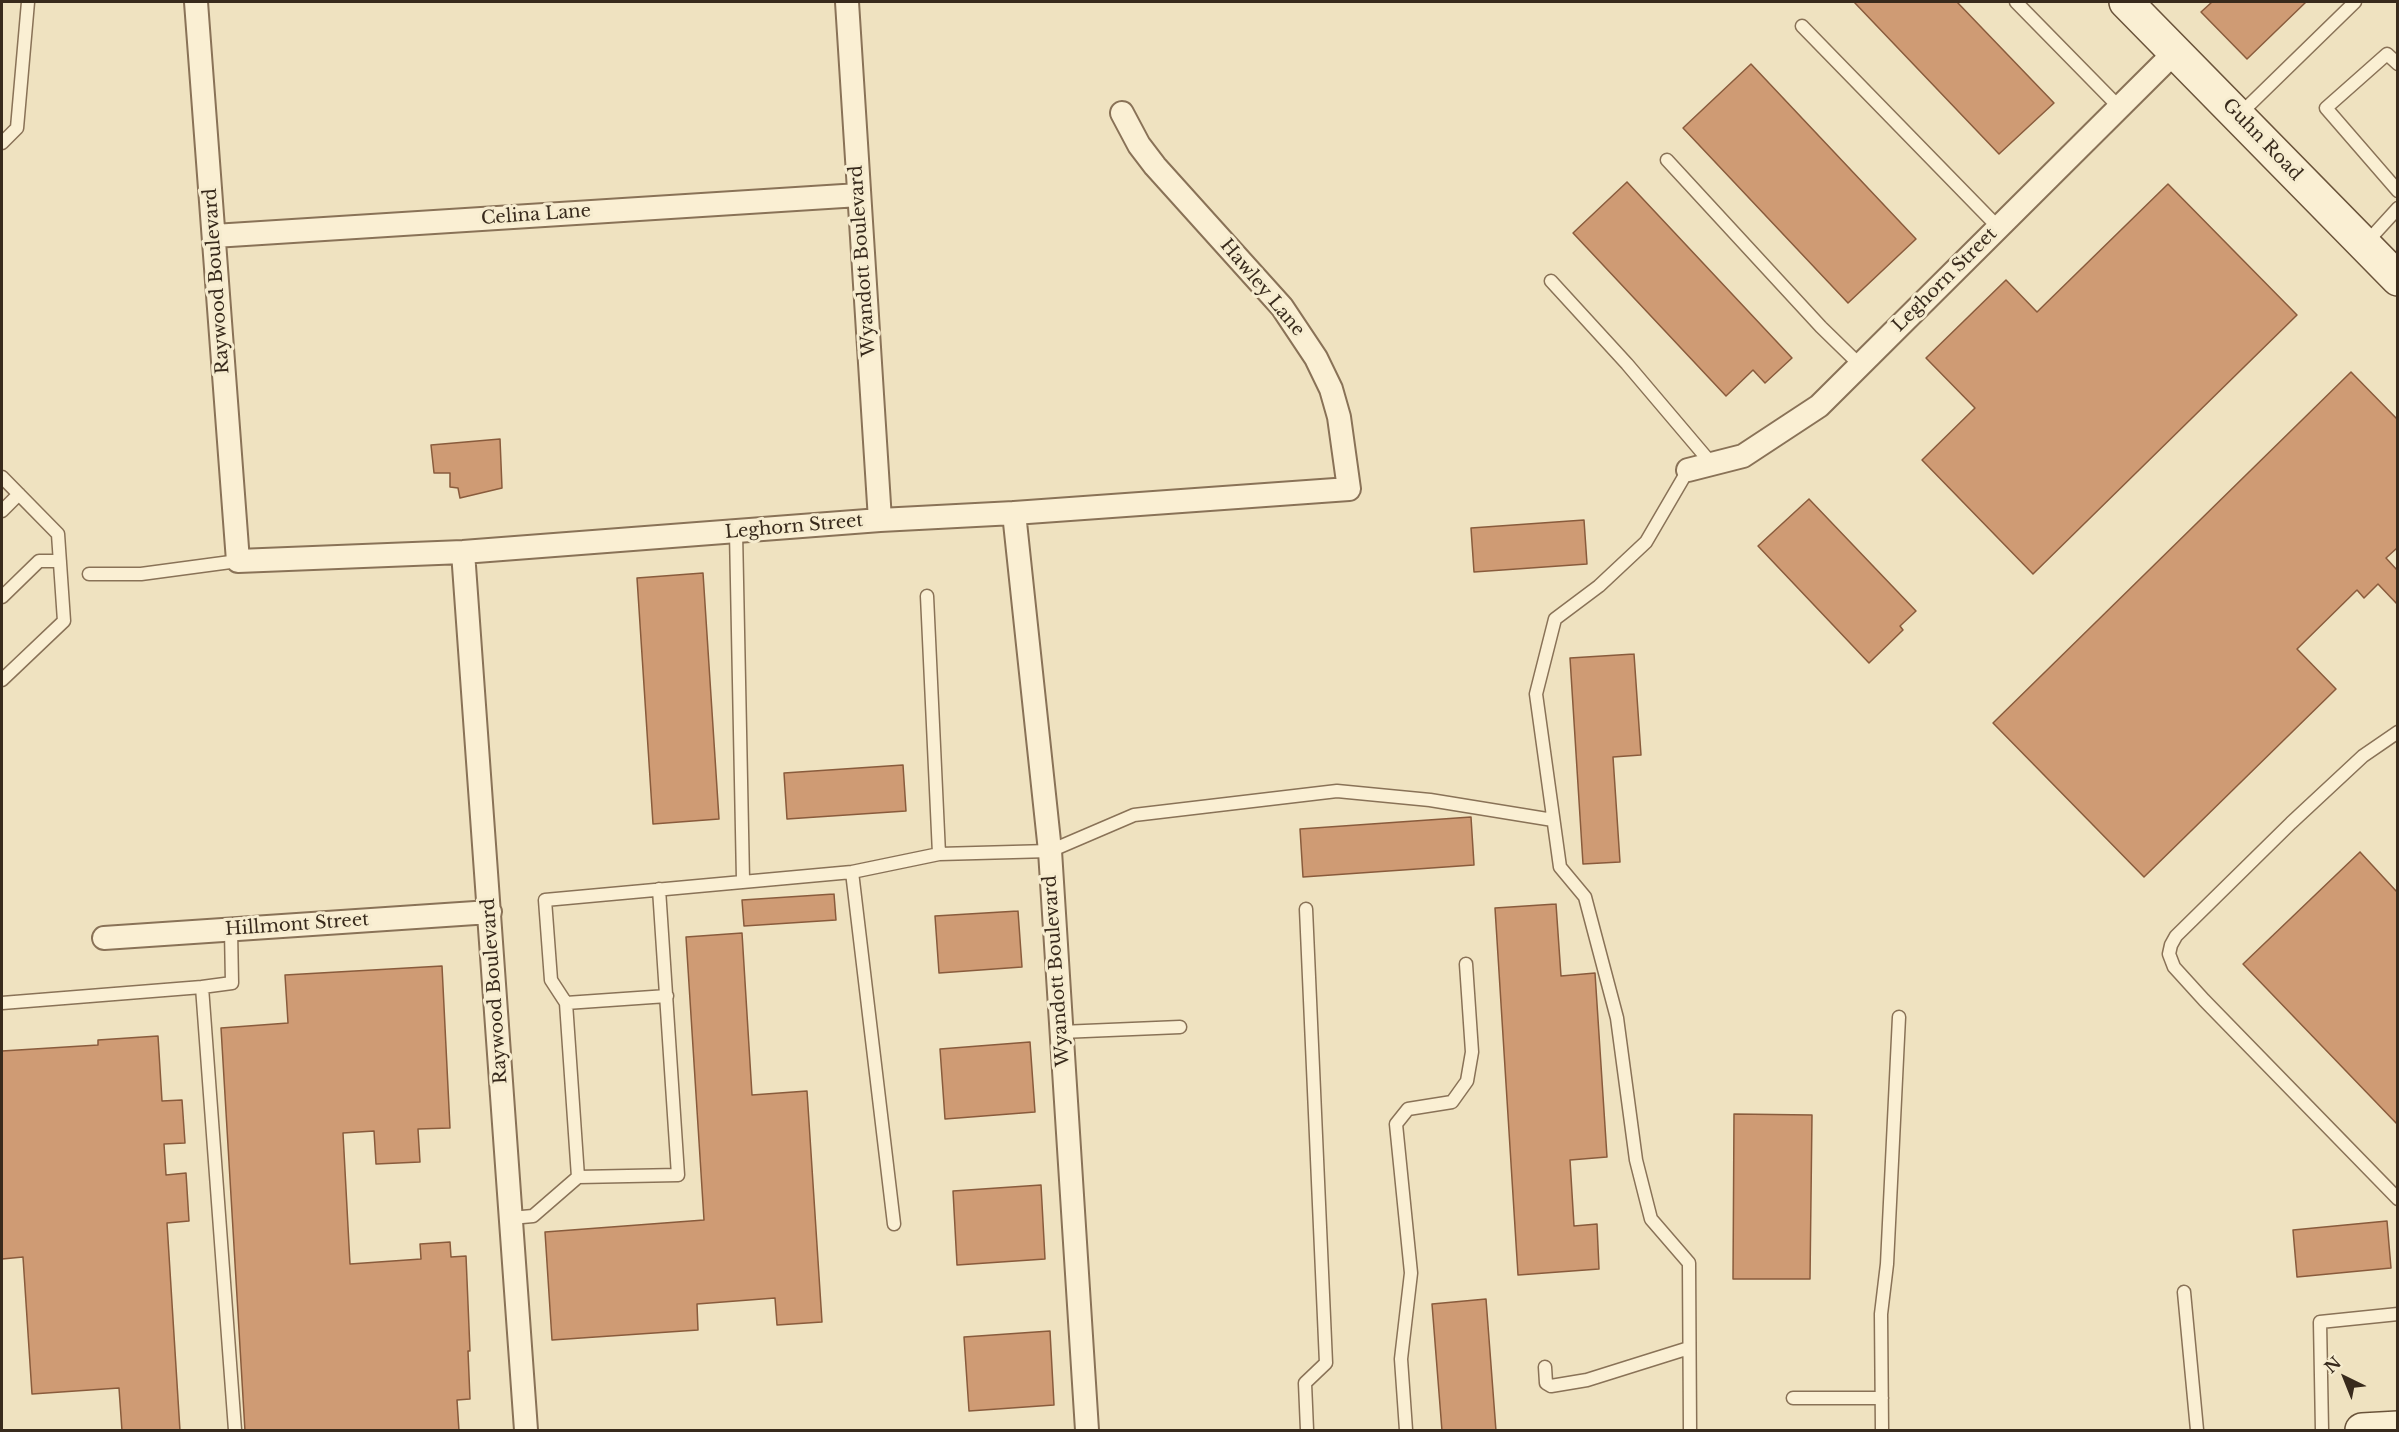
<!DOCTYPE html>
<style>
body{margin:0}
#map{position:relative;width:2399px;height:1432px;overflow:hidden;background:#efe2c0;font-family:"Libre Baskerville",serif}
canvas{display:block}
.frame{position:absolute;inset:0;border:3px solid #382a1c;pointer-events:none}
.north{position:absolute;left:2315px;top:1348px;width:60px;height:60px;-webkit-text-stroke:4px #f6eccf;paint-order:stroke;rotate:317deg;font-size:16px;font-weight:700;line-height:24px;text-align:center;color:#382a1c}
.north::after{content:'';display:block;margin:auto;width:21px;height:27px;background:#382a1c;clip-path:polygon(50% 0,100% 100%,50% 72%,0 100%)}
</style>
<div id="map">
<canvas width="2399" height="1432"></canvas>
<div class="frame"></div>
<div class="north">N</div>
</div>
<script>
const ctx = document.querySelector('canvas').getContext('2d');
ctx.lineJoin = 'round';
function fill(path, color) { ctx.fillStyle = color; ctx.fill(path, 'evenodd'); }
const poly = rows => new Path2D(rows.map(r => 'M' + r).join(''));
function strokePath(path, color, width, dash) { ctx.strokeStyle = color; ctx.lineWidth = width; ctx.lineCap = dash ? 'butt' : 'round'; ctx.setLineDash(dash || []); ctx.stroke(path); }
function write(font, color, halo, rows, align = 'center') {
  ctx.font = font + ' "Libre Baskerville",serif'; ctx.lineWidth = 6; ctx.setLineDash([]); ctx.textBaseline = 'middle'; ctx.strokeStyle = halo; ctx.fillStyle = color; for (const [text, x, y, turn = 0] of rows) {
    ctx.save(); ctx.translate(x, y); ctx.rotate((+turn || 0) * Math.PI / 180); ctx.textAlign = isNaN(turn) ? turn : align; if (halo) ctx.strokeText(text, 0, 0); ctx.fillText(text, 0, 0); ctx.restore();
  }
}
const building = poly([
 [1854,2,1957,2,2054,103,1999,154,1854,2],
 [2212,2,2306,2,2247,59,2201,12,2212,2],
 [1751,64,1916,239,1848,303,1683,128,1751,64],
 [1627,182,1792,358,1765,383,1753,370,1726,396,1573,233,1627,182],
 [2168,184,2297,315,2033,574,1922,460,1975,408,1926,358,2006,280,2037,312,2168,184],
 [2351,372,2397,419,2397,548,2386,558,2397,570,2397,604,2378,584,2364,598,2357,590,2297,649,2336,689,2144,877,1993,723,2351,372],
 [500,439,502,488,460,498,458,488,450,487,450,473,434,473,431,445,500,439],
 [1809,499,1916,611,1900,626,1903,630,1869,663,1758,546,1809,499],
 [1584,520,1587,564,1474,572,1471,528,1584,520],
 [703,573,719,819,653,824,637,578,703,573],
 [1634,654,1641,755,1613,757,1620,862,1583,864,1570,658,1634,654],
 [903,765,906,811,787,819,784,773,903,765],
 [1471,817,1474,865,1303,877,1300,829,1471,817],
 [2360,852,2397,892,2397,1124,2243,964,2360,852],
 [834,894,836,920,744,926,742,900,834,894],
 [1556,904,1561,976,1595,973,1607,1157,1570,1160,1574,1226,1597,1224,1599,1269,1518,1275,1495,908,1556,904],
 [1018,911,1022,967,939,973,935,916,1018,911],
 [742,933,752,1095,807,1091,822,1322,777,1325,775,1298,697,1304,698,1330,552,1340,545,1232,704,1220,686,937,742,933],
 [442,966,450,1128,418,1129,420,1162,376,1164,374,1131,343,1133,350,1264,421,1259,420,1244,450,1242,451,1257,466,1256,470,1351,468,1351,470,1399,457,1400,459,1431,245,1431,221,1028,288,1023,285,975,442,966],
 [158,1036,162,1101,182,1100,185,1143,164,1144,166,1175,186,1173,189,1221,167,1223,180,1431,122,1431,119,1388,32,1394,23,1257,2,1259,2,1051,98,1045,98,1040,158,1036],
 [1030,1042,1035,1112,945,1119,940,1049,1030,1042],
 [1734,1114,1812,1115,1810,1279,1733,1279,1734,1114],
 [1041,1185,1045,1259,957,1265,953,1191,1041,1185],
 [2387,1221,2391,1268,2297,1277,2293,1230,2387,1221],
 [1486,1299,1496,1431,1442,1431,1432,1304,1486,1299],
 [1050,1331,1054,1405,969,1411,964,1337,1050,1331]
]);
fill(building, '#cf9b74');
strokePath(building, '#895b3c', 1.5);
const lane = poly([
 [2016,2,2119,107],
 [1802,26,1998,227],
 [2398,64,2387,54,2326,108,2398,191],
 [2239,115,2355,2],
 [2,143,17,128,28,2],
 [1667,160,1821,327,1860,365],
 [2366,243,2398,208],
 [1551,281,1627,364,1711,463],
 [1688,470,1646,542,1599,586,1555,619,1536,694,1560,867,1585,897,1617,1018,1636,1160,1651,1219,1689,1263,1690,1430],
 [2,477,58,534,64,621,2,680],
 [2,511,19,494],
 [736,532,743,880],
 [89,574,141,574,238,561],
 [927,596,939,854],
 [2,597,39,561,60,561],
 [2398,732,2363,756,2291,823,2176,936,2171,945,2169,954,2174,967,2204,1000,2398,1199],
 [852,872,894,1224],
 [659,889,678,1175,578,1177,566,1003,551,980,545,900,852,872,939,854,1050,851,1134,815,1337,791,1430,800,1553,820],
 [1306,909,1326,1363,1305,1383,1307,1430],
 [231,930,232,983,202,987,235,1430],
 [2,1003,202,987],
 [566,1003,667,996],
 [1061,1032,1180,1027],
 [511,1218,533,1216,578,1177],
 [2184,1292,2197,1430],
 [1545,1367,1546,1383,1551,1386,1587,1380,1689,1348],
 [1793,1398,1882,1398],
 [1406,1430,1401,1359,1411,1273,1396,1124,1408,1109,1452,1102,1467,1081,1472,1052,1466,964],
 [1882,1430,1881,1314,1887,1264,1899,1017],
 [2322,1430,2320,1322,2398,1314]
]);
const street = poly([
 [196,2,238,561,463,552,880,520,1014,513,1349,489,1339,417,1331,389,1316,358,1282,307,1155,166,1139,145,1122,113],
 [847,2,880,520],
 [214,236,859,195],
 [1688,470,1743,456,1819,406,2176,51],
 [1014,513,1050,851,1087,1430],
 [463,552,526,1430],
 [104,938,490,912]
]);
const secondary = poly([
 [2126,2,2398,279],
 [2362,1430,2398,1428]
]);
strokePath(lane, '#897257', 15);
strokePath(street, '#897257', 26);
strokePath(secondary, '#6a533a', 36);
strokePath(lane, '#faefd3', 12);
strokePath(street, '#faefd3', 22);
strokePath(secondary, '#faefd3', 33);
write('18px', '#382a1c', '#f6eccf', [
 ["Guhn Road",2262,140,46],
 ["Celina Lane",536,215,-4],
 ["Wyandott Boulevard",863,261,-94],
 ["Leghorn Street",1945,280,-45],
 ["Raywood Boulevard",217,281,-94],
 ["Hawley Lane",1262,288,50],
 ["Leghorn Street",794,527,-5],
 ["Hillmont Street",297,925,-4],
 ["Wyandott Boulevard",1057,971,-94],
 ["Raywood Boulevard",495,991,-94]
]);
</script>
